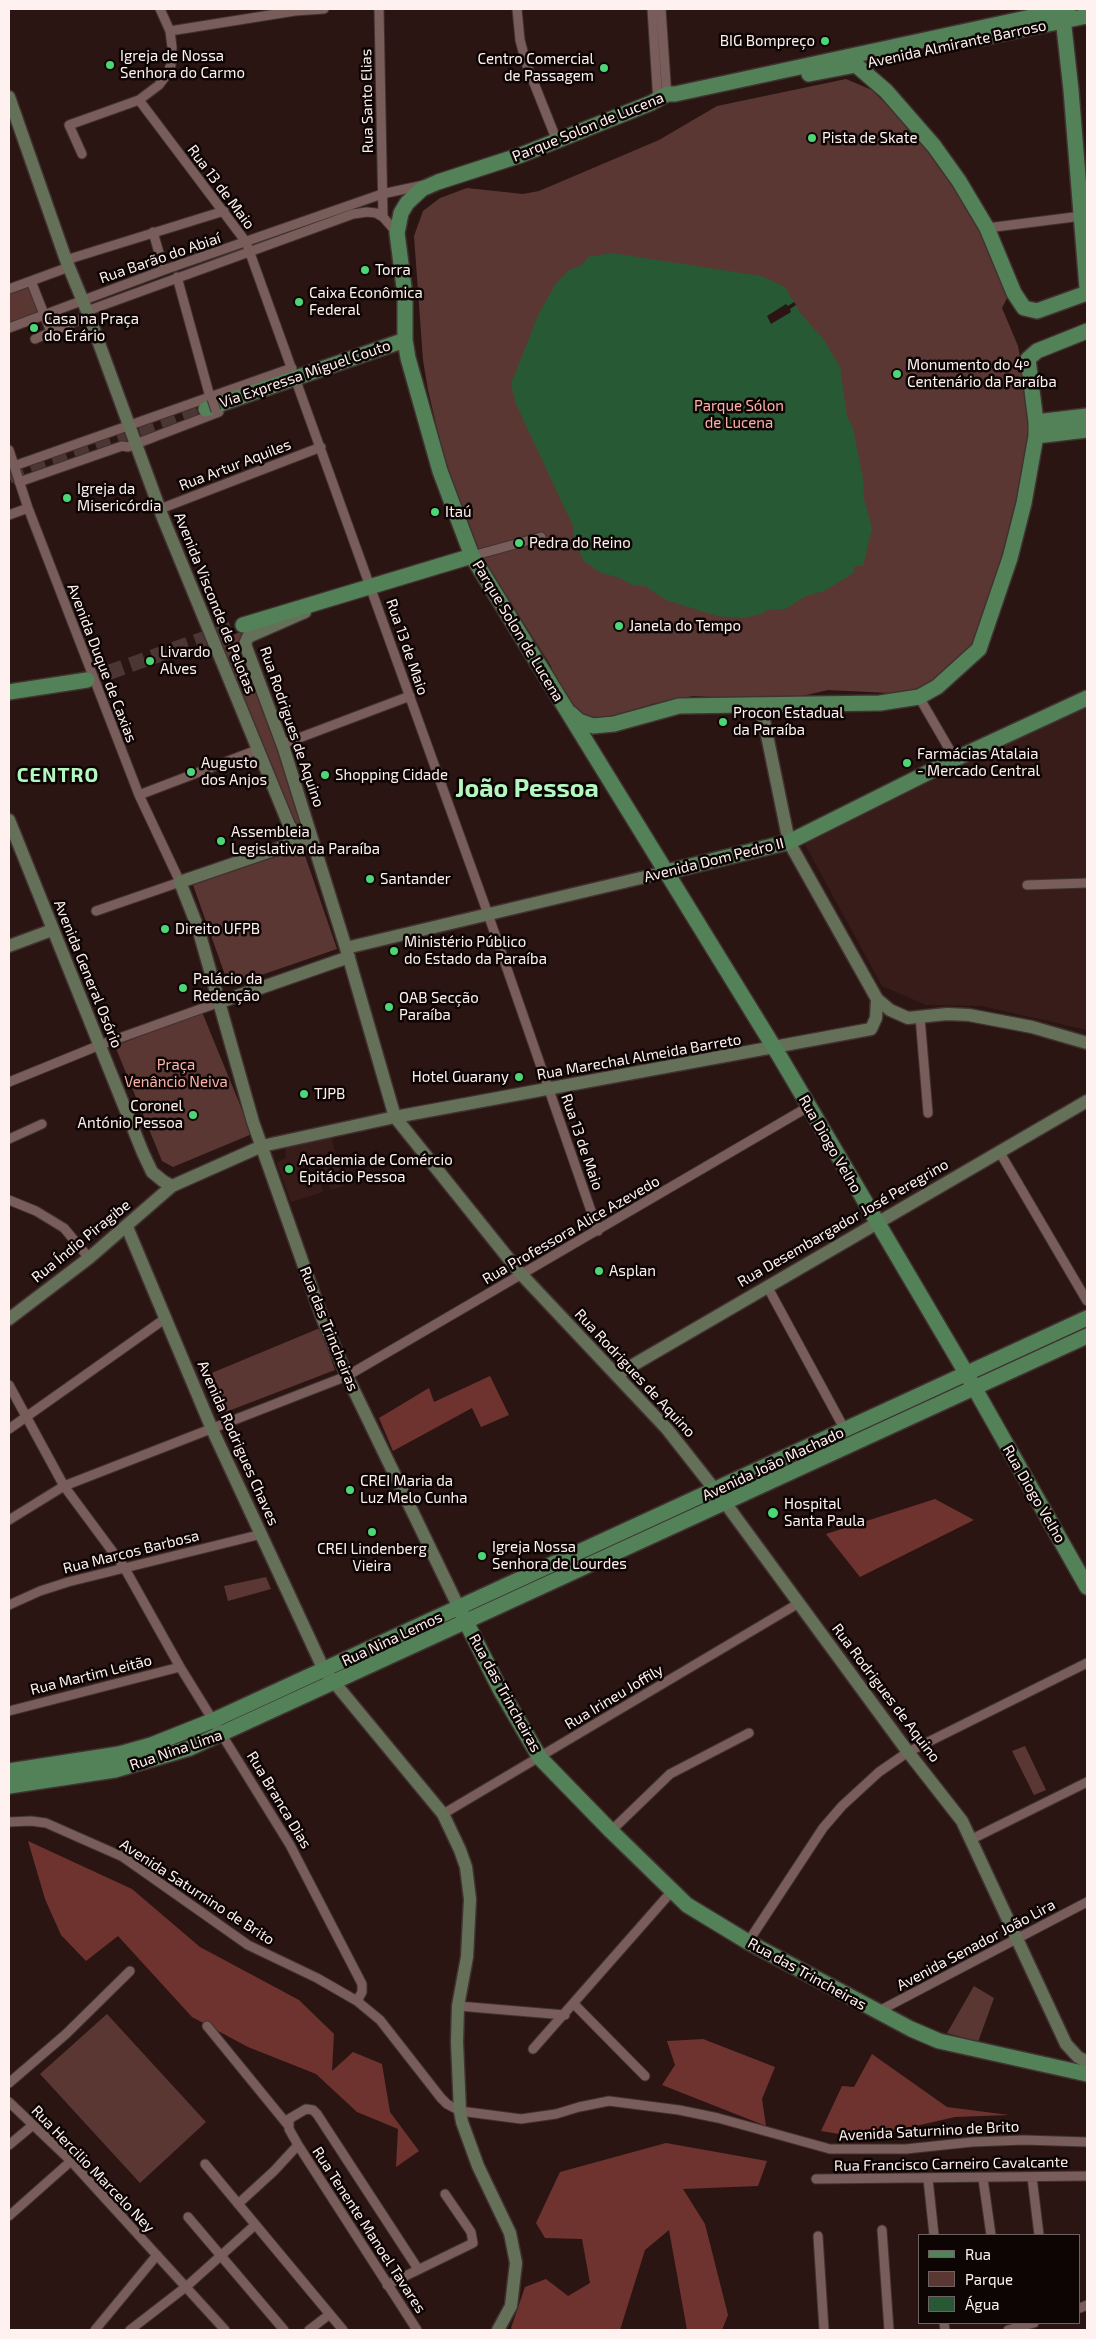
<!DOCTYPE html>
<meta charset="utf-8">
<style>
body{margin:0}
#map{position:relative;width:1096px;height:2339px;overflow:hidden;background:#2b1513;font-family:"Exo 2",sans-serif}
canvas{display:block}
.frame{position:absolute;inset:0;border:10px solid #fef1ef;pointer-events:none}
.legend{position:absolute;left:918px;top:2234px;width:162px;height:90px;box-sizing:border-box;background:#0d0504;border:1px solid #6d6362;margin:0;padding:6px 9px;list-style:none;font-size:15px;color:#fef1ef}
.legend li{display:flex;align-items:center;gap:10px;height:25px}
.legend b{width:25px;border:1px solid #6d6362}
</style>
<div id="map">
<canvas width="1096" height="2339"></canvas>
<div class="frame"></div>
<ul class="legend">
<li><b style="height:6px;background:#538258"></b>Rua</li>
<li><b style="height:14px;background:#5b3734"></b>Parque</li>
<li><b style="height:14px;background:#275a34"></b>Água</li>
</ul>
</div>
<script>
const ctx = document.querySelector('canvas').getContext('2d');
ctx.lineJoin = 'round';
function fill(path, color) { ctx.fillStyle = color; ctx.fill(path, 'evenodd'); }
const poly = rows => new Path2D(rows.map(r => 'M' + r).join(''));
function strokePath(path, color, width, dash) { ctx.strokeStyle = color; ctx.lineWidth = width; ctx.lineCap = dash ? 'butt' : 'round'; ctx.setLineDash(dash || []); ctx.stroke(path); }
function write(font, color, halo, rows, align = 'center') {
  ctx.font = font + ' "Exo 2",sans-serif'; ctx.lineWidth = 5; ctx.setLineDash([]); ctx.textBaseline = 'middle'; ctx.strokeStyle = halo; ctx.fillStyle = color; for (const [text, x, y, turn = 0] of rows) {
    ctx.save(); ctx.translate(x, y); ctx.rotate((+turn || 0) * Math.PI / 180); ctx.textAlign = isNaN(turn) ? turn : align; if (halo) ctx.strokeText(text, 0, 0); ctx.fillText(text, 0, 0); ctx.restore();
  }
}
fill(poly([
 [1087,706,1087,1030,982,1006,926,1005,882,986,803,841],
 [331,1136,344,1186,331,1190,321,1161,302,1167,296,1172,299,1180,319,1179,323,1192,291,1202,277,1163,286,1158,285,1147]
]), '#381c19');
fill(poly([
 [846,79,872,90,929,148,961,194,987,244,1007,298,1002,308,1018,346,1033,432,1028,474,976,650,932,685,909,694,828,690,781,701,693,696,652,704,617,718,588,717,571,707,553,675,551,666,471,540,449,479,428,390,423,360,414,236,423,211,440,198,467,188,523,194,539,191,659,140,717,106],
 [31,281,44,314,9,328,9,289],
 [245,630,308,824,289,825,214,643],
 [302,847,337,949,229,986,193,885],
 [202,1012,252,1134,173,1167,162,1161,115,1046],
 [320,1328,335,1370,218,1415,202,1377],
 [266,1577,271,1589,228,1601,224,1586],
 [1025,1746,1046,1790,1034,1795,1012,1751],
 [974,1986,994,1998,978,2042,947,2033],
 [107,2014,206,2122,140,2183,40,2074]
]), '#5b3734');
fill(poly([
 [490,1376,509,1415,481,1427,472,1408,393,1451,379,1418,429,1388,434,1402],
 [935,1499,974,1520,860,1577,826,1534],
 [28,1841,132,1889,200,1947,299,2000,334,2034,332,2071,353,2052,382,2064,390,2112,419,2151,396,2167,398,2129,357,2112,316,2074,248,2047,192,2017,118,1936,86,1961,61,1935,45,1899],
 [703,2039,775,2067,762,2099,766,2126,662,2085,675,2065,667,2041],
 [872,2054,947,2107,1009,2115,955,2117,863,2138,821,2131,842,2086,854,2087],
 [666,2143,767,2161,758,2186,683,2189,705,2224,728,2315,722,2330,687,2330,669,2230,645,2250,620,2330,513,2330,511,2328,525,2287,546,2279,568,2296,590,2283,582,2239,545,2238,536,2223,560,2172]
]), '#6e332f');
fill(poly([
 [612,253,761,276,785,287,801,314,824,340,840,367,847,416,853,428,863,479,864,499,872,528,863,566,855,566,853,573,844,579,824,591,806,596,785,609,766,610,764,613,744,618,717,616,666,600,645,586,634,586,620,578,601,573,584,561,575,543,573,526,516,404,511,384,539,313,555,285,569,270,582,265,588,257]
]), '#275a34');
fill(poly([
 [794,302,796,305,790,309,791,312,771,324,767,316,786,304,788,306]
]), '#2b1513');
strokePath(poly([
 [9,476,206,409],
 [87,680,243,625]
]), '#4b3634', 15, [15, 8]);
const street = poly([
 [379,9,383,217,397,233],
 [517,9,520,40,526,63,557,141],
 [652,9,658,103],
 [661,9,667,97],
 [170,31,295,11,324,9],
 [139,100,246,242,488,914,598,1231],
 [82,154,69,125,139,100,159,85,165,77,171,65,172,47,170,31,160,9],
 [987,228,1082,216],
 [153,232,164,270],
 [66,260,224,211],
 [177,277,210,397],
 [31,281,51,332,89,316],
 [9,289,69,267],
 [87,311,353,214,367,212,376,213,383,217],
 [9,328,164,270,382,194,424,185],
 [35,339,51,332],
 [9,450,28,508,139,795,180,882,96,911],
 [14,466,292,368],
 [19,482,122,446,128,447,219,412],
 [160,509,321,447],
 [9,515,28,508],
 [472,556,541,537],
 [919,697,955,759],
 [283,744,410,696],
 [139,795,257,750],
 [1027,885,1087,883],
 [920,1017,928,1113],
 [9,1082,100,1045,220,1002],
 [9,1139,42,1124],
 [999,1151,1087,1301],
 [9,1200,36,1211,64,1228,89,1258],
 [767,1286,845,1430],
 [9,1385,64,1486,124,1567,180,1667,290,1845,362,1984,362,1992,357,2001],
 [9,1429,166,1318],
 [9,1520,64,1486,347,1376,808,1107],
 [9,1605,40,1591,68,1582,262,1534],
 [9,1711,180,1667],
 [443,1814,799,1603],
 [9,1822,31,1821,46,1823,123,1857,248,1945,317,1978,357,2001,380,2020,441,2098,447,2104,460,2111,521,2119,556,2114,579,2107,609,2101,679,2110,718,2118,830,2149,906,2149,972,2142,1024,2140,1087,2142],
 [611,1831,670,1774,749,1733],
 [972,1839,1087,1782],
 [748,1942,823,1828,842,1806,879,1772,908,1752,1087,1663],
 [574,2004,645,2076],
 [458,2006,565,2015],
 [877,2012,1087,1902],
 [207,2026,287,2124],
 [533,2049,672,1891],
 [9,2083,66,2034,130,1971],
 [9,2102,71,2161,225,2330],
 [9,2145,33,2125],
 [205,2164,343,2330],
 [1032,2177,1039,2235],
 [816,2179,1087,2176],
 [928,2179,934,2235],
 [983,2179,991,2235],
 [238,2204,274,2171,298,2145],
 [9,2216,71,2161],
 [188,2217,284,2330],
 [882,2230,889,2330],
 [818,2236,824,2330],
 [387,2285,473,2243,471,2232,445,2194],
 [1080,2308,1087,2305],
 [944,2323,945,2330],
 [95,2330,157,2255],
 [130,2330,187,2286,255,2225],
 [309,2330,330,2314],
 [417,2330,298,2145,289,2129,289,2119,306,2109,313,2110,317,2114,418,2269],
 [1008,2330,1034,2323]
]);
const secondary = poly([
 [9,97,66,260,89,316,163,518,289,825,304,845],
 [305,612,248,637,245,644,284,749,346,948,395,1117,521,1274,667,1429,726,1504,908,1752,962,1821,1066,2044,1078,2057,1087,2062],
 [761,706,789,842,877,999,890,1010,908,1018,947,1014,969,1015,1032,1027,1087,1043],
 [9,820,143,1153,152,1172,163,1181,172,1186],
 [300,841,180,882,198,928,253,1122,323,1320,347,1376,459,1608],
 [9,946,52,930],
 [346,948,666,872],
 [220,1002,349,957],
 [127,1227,212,1429,324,1670,443,1814,460,1850,466,1867,470,1899,467,1957,458,2006,457,2042,460,2111,462,2122,478,2166,510,2233,516,2263,511,2306,498,2330],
 [9,1319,89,1258,172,1186,262,1146,395,1117,871,1029,876,1018,877,999],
 [616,1375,1087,1101]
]);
const primary = poly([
 [1062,9,1071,90,1087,288],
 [1068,9,675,94,667,94,651,103,521,155,438,182,422,189,407,203,401,213,397,233,405,295,405,340,408,358,440,471,472,556,780,1057,962,1366,1087,1587],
 [981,38,1087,16],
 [809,74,856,65,886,91,934,146,959,181,987,228,1014,293,1024,308,1037,311,1087,293],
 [206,409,405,340],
 [1036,422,1087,416],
 [1036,436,1087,430],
 [243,625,472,556],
 [9,692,87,680],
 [570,713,579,721,593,726,614,724,679,706,880,703,919,697,937,687,979,649,1010,558,1024,503,1036,436,1036,422,1028,359,1037,351,1087,331],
 [666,872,789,842,955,759,1087,698],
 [463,1616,501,1691,540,1758,611,1831,687,1905,748,1942,911,2029,939,2041,1087,2074],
 [9,1771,119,1754,151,1745,214,1720,1087,1318],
 [9,1786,115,1770,190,1748,1087,1336]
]);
strokePath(street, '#413231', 11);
strokePath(secondary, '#413231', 15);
strokePath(primary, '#413231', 18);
strokePath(street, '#785d5a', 9);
strokePath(secondary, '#657059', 12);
strokePath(primary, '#538258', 15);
const streetBridge = poly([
 [212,399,216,411]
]);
strokePath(streetBridge, '#413231', 11, []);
strokePath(streetBridge, '#785d5a', 9);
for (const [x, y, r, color] of [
 [825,41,5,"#4dd676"],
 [110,65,5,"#4dd676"],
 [604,68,5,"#4dd676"],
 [812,138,5,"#4dd676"],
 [365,270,5,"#4dd676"],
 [299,302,5,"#4dd676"],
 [34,328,5,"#4dd676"],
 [897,374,5,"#4dd676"],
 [67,498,5,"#4dd676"],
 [435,512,5,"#4dd676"],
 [519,543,5,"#4dd676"],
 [619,626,5,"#4dd676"],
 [150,661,5,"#4dd676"],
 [723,722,5,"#4dd676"],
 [907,763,5,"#4dd676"],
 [191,772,5,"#4dd676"],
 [325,775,5,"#4dd676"],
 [221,841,5,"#4dd676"],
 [370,879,5,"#4dd676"],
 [165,929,5,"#4dd676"],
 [394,951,5,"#4dd676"],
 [183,988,5,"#4dd676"],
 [389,1007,5,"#4dd676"],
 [519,1077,5,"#4dd676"],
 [304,1094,5,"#4dd676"],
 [193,1115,5,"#4dd676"],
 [289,1169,5,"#4dd676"],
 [599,1271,5,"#4dd676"],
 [350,1490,5,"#4dd676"],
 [773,1513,6,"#4dd676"],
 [372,1532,5,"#4dd676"],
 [482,1556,5,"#4dd676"]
]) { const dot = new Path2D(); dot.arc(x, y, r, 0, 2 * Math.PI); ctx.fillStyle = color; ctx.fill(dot); strokePath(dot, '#0d0504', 2); }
write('15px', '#fef1ef', '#0d0504', [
 ["BIG Bompreço",815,41,"right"],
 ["Igreja de Nossa",120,56],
 ["Senhora do Carmo",120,73],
 ["Centro Comercial",594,59,"right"],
 ["de Passagem",594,76,"right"],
 ["Pista de Skate",822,138],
 ["Torra",375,270],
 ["Caixa Econômica",309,293],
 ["Federal",309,310],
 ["Casa na Praça",44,319],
 ["do Erário",44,336],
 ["Monumento do 4º",907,365],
 ["Centenário da Paraíba",907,382],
 ["Igreja da",77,489],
 ["Misericórdia",77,506],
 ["Itaú",445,512],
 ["Pedra do Reino",529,543],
 ["Janela do Tempo",629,626],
 ["Livardo",160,652],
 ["Alves",160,669],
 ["Procon Estadual",733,713],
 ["da Paraíba",733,730],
 ["Farmácias Atalaia",917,754],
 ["- Mercado Central",917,771],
 ["Augusto",201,763],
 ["dos Anjos",201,780],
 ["Shopping Cidade",335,775],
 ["Assembleia",231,832],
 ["Legislativa da Paraíba",231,849],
 ["Santander",380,879],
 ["Direito UFPB",175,929],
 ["Ministério Público",404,942],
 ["do Estado da Paraíba",404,959],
 ["Palácio da",193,979],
 ["Redenção",193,996],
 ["OAB Secção",399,998],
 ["Paraíba",399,1015],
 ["Hotel Guarany",509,1077,"right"],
 ["TJPB",314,1094],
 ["Coronel",183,1106,"right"],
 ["António Pessoa",183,1123,"right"],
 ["Academia de Comércio",299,1160],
 ["Epitácio Pessoa",299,1177],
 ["Asplan",609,1271],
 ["CREI Maria da",360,1481],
 ["Luz Melo Cunha",360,1498],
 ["Hospital",784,1504],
 ["Santa Paula",784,1521],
 ["Igreja Nossa",492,1547],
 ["Senhora de Lourdes",492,1564],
 ["CREI Lindenberg",372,1549,"center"],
 ["Vieira",372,1566,"center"]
], 'left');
write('15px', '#fef1ef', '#0d0504', [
 ["Avenida Almirante Barroso",957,44,-12],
 ["Rua Santo Elias",367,101,-91],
 ["Parque Solon de Lucena",588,127,-22],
 ["Rua 13 de Maio",221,187,53],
 ["Rua Barão do Abiaí",160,258,-19],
 ["Via Expressa Miguel Couto",305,374,-19],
 ["Rua Artur Aquiles",235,465,-21],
 ["Avenida Visconde de Pelotas",215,603,68],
 ["Parque Solon de Lucena",518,631,59],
 ["Rua 13 de Maio",407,647,71],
 ["Avenida Duque de Caxias",102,663,69],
 ["Rua Rodrigues de Aquino",292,727,71],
 ["Avenida Dom Pedro II",714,860,-14],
 ["Avenida General Osório",88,974,68],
 ["Rua Marechal Almeida Barreto",639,1057,-10],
 ["Rua 13 de Maio",582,1142,71],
 ["Rua Diogo Velho",830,1144,60],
 ["Rua Desembargador José Peregrino",843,1223,-30],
 ["Rua Professora Alice Azevedo",571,1230,-30],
 ["Rua Índio Piragibe",81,1241,-39],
 ["Rua das Trincheiras",329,1329,68],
 ["Rua Rodrigues de Aquino",635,1373,47],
 ["Avenida Rodrigues Chaves",238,1443,66],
 ["Avenida João Machado",773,1464,-25],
 ["Rua Diogo Velho",1034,1494,60],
 ["Rua Marcos Barbosa",131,1552,-14],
 ["Rua Nina Lemos",392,1639,-25],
 ["Rua Martim Leitão",91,1675,-14],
 ["Rua das Trincheiras",505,1693,61],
 ["Rua Rodrigues de Aquino",886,1693,53],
 ["Rua Irineu Joffily",614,1697,-31],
 ["Rua Nina Lima",176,1750,-19],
 ["Rua Branca Dias",279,1800,59],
 ["Avenida Saturnino de Brito",197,1892,33],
 ["Avenida Senador João Lira",976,1945,-28],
 ["Rua das Trincheiras",807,1974,29],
 ["Avenida Saturnino de Brito",929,2131,-3],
 ["Rua Francisco Carneiro Cavalcante",951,2164,-1],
 ["Rua Hercilio Marcelo Ney",93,2169,46],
 ["Rua Tenente Manoel Tavares",369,2230,57]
]);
write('15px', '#fdb1a8', '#0d0504', [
 ["Parque Sólon",739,406],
 ["de Lucena",739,423],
 ["Praça",176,1065],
 ["Venâncio Neiva",176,1082]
]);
ctx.letterSpacing = '1px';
write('bold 20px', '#b4f7c0', '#0d0504', [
 ["CENTRO",58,775]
]);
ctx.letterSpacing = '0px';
write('bold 25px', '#b4f7c0', '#0d0504', [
 ["João Pessoa",527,789]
]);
</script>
